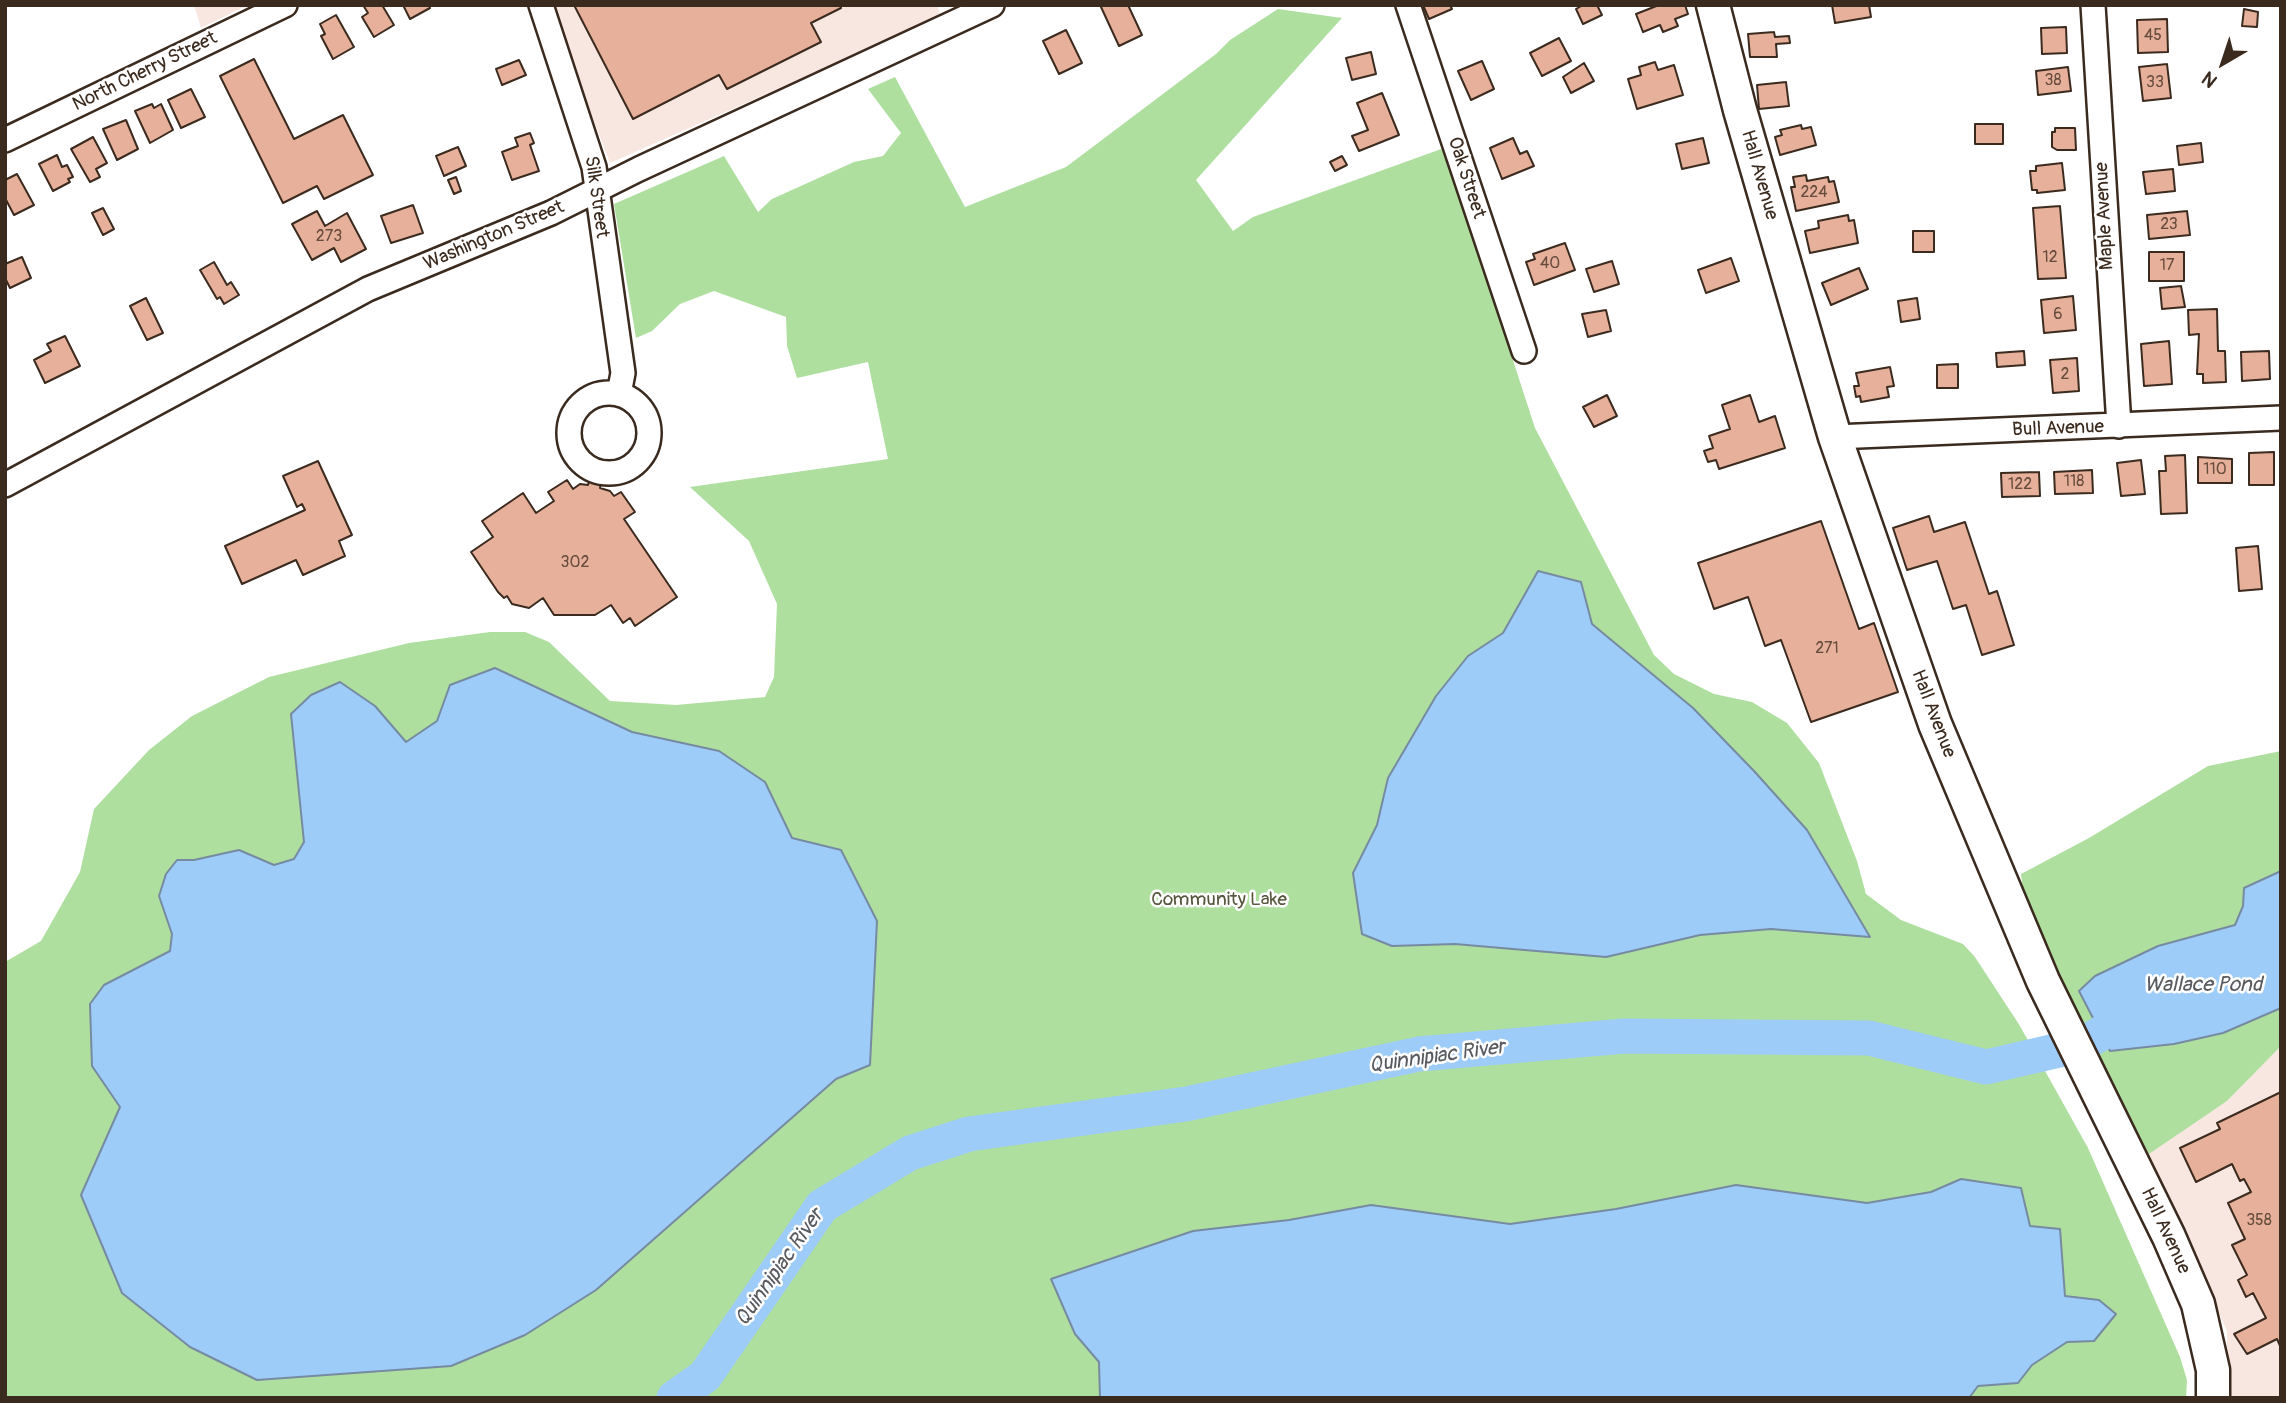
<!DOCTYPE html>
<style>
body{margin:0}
#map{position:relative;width:2286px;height:1403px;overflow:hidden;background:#fff;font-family:Pangolin,sans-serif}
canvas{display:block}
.frame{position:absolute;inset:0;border:7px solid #3b2a1e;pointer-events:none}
.north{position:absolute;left:2188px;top:28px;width:70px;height:70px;-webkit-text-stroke:5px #fff;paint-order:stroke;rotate:219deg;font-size:19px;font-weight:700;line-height:28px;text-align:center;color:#3b2a1e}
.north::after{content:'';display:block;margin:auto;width:24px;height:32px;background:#3b2a1e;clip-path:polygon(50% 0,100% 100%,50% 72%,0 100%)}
</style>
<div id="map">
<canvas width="2286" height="1403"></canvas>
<div class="frame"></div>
<div class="north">N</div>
</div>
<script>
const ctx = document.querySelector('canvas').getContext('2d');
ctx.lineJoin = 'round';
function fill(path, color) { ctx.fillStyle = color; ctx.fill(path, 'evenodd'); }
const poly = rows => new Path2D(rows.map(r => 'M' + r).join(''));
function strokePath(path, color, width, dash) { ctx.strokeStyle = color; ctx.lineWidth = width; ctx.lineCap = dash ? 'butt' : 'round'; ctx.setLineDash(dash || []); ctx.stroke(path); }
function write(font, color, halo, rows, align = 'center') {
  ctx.font = font + ' Pangolin,sans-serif'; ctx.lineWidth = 5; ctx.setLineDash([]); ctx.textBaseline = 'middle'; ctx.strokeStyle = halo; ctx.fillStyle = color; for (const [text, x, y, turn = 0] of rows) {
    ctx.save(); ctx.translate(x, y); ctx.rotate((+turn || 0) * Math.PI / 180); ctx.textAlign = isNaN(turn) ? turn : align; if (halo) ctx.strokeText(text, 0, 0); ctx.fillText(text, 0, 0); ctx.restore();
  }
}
fill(poly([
 [194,5,248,5,201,28],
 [549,5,937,5,941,17,610,163],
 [2281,1046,2281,1398,2227,1398,2227,1331,2145,1156,2227,1101]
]), '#f8e7e1');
fill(poly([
 [1278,9,1342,18,1196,180,1233,231,1253,217,1444,148,1535,428,1654,655,1674,674,1714,694,1752,702,1787,723,1819,763,1857,861,1866,894,1901,920,1963,944,1975,957,2020,1026,2088,1148,2180,1357,2187,1380,2186,1398,5,1398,5,962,41,941,80,872,94,809,149,750,192,716,269,677,409,643,490,632,525,632,549,642,610,701,676,705,765,697,774,677,777,604,749,541,690,487,888,459,868,362,797,378,787,346,786,317,714,291,680,304,652,331,636,338,614,204,724,156,758,212,772,199,854,162,883,156,901,133,868,89,895,77,965,207,1066,167,1216,54,1230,40],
 [2281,751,2281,1046,2227,1101,2143,1158,2026,915,2021,874,2089,838,2208,766]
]), '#aedf9f');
const water = poly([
 [1538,571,1581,582,1592,624,1693,708,1754,771,1807,830,1870,937,1771,929,1700,935,1606,957,1455,944,1392,946,1362,934,1353,873,1377,825,1388,778,1436,696,1468,656,1503,633,1538,571],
 [495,668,632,732,719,751,765,782,792,838,841,850,877,921,870,1065,836,1079,596,1290,525,1335,451,1366,257,1380,190,1347,122,1293,81,1195,120,1107,92,1066,90,1004,104,985,170,951,172,934,159,896,166,874,177,860,194,860,239,850,274,865,294,859,304,842,291,714,311,695,340,682,375,706,406,742,437,721,450,685,495,668],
 [2281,871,2281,1008,2223,1033,2174,1044,2110,1051,2079,991,2095,976,2158,946,2235,925,2243,906,2244,888,2281,871],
 [1961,1179,2021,1188,2030,1226,2060,1229,2065,1296,2099,1300,2116,1314,2094,1341,2067,1342,2032,1365,2018,1383,1978,1386,1969,1398,1100,1398,1099,1362,1075,1334,1051,1279,1193,1231,1289,1220,1371,1205,1510,1224,1616,1209,1736,1185,1867,1203,1931,1192,1961,1179]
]);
fill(water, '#9eccf9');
strokePath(water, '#768ba1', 2);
strokePath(poly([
 [674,1398,705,1376,822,1206,910,1153,969,1134,1186,1104,1419,1054,1625,1036,1869,1038,1986,1067,2081,1045,2143,1009]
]), '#9eccf9', 35);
const building = poly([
 [363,5,382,5,394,25,374,37,362,17,368,13,363,5],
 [403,5,429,5,430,8,410,19,403,5],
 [574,5,840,5,841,8,811,23,821,42,727,89,719,75,633,119,574,5],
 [1104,5,1128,5,1142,35,1119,46,1101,7,1104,5],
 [1423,5,1450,5,1452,9,1429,19,1423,5],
 [1583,5,1597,5,1602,15,1583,24,1576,9,1583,5],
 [1659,5,1685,5,1688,14,1675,19,1678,26,1663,32,1660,25,1643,32,1636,14,1659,5],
 [1832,5,1869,5,1871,17,1835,23,1832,5],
 [2244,9,2258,12,2257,27,2242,26,2244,9],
 [336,15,354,47,333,59,321,36,325,34,320,24,336,15],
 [2167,19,2168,52,2138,53,2137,20,2167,19],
 [2066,27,2067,53,2042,54,2041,28,2066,27],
 [1066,30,1082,63,1059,74,1043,41,1066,30],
 [1774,32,1775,37,1789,36,1790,43,1776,44,1777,57,1750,57,1748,34,1774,32],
 [1559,38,1571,61,1542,76,1530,53,1559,38],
 [1371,52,1376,74,1352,80,1346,58,1371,52],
 [254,59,294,139,343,115,373,175,324,199,317,186,283,203,220,76,254,59],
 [519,60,526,75,502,85,496,69,519,60],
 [1482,61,1494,89,1471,100,1458,71,1482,61],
 [1655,62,1658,70,1674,65,1683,95,1637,109,1628,79,1641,75,1639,67,1655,62],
 [1584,63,1594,81,1571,93,1563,77,1584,63],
 [2167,64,2171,98,2143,101,2139,67,2167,64],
 [2068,67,2071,91,2038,95,2036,71,2068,67],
 [1786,82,1789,106,1759,109,1757,85,1786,82],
 [191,89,205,117,181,128,168,100,191,89],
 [1382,93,1399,135,1359,151,1352,136,1368,130,1357,103,1382,93],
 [152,104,154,108,161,104,173,130,150,143,135,111,152,104],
 [126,120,138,149,117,160,103,129,126,120],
 [1975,124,2003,124,2003,144,1975,144,1975,124],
 [1801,125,1802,129,1811,127,1816,145,1780,155,1775,137,1782,135,1780,130,1801,125],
 [2055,128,2075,128,2076,150,2057,150,2052,147,2052,132,2055,132,2055,128],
 [530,133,534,143,530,145,539,171,512,180,502,152,518,146,515,138,530,133],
 [93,137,107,163,96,169,100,177,90,182,71,149,93,137],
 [1513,138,1520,154,1527,151,1534,166,1502,179,1490,148,1513,138],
 [1703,138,1709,163,1682,169,1676,144,1703,138],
 [2201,143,2203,162,2179,165,2177,146,2201,143],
 [458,147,466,166,444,176,436,156,458,147],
 [57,155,62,167,67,165,73,177,68,179,70,182,53,191,39,164,57,155],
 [1342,156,1347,165,1335,171,1330,162,1342,156],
 [2062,163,2065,190,2037,193,2037,190,2032,190,2030,171,2036,171,2036,166,2062,163],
 [2173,169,2175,191,2146,194,2143,172,2173,169],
 [17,174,34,205,14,215,5,198,5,180,17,174],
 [1806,175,1807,181,1828,177,1829,182,1834,181,1839,202,1796,211,1791,187,1795,187,1793,177,1806,175],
 [456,177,461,191,454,194,448,180,456,177],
 [413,205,423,233,391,243,381,216,413,205],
 [2060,206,2066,278,2038,279,2033,208,2060,206],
 [103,208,114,229,103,235,92,213,103,208],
 [317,211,325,226,347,213,366,249,341,262,334,248,312,260,292,224,317,211],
 [2187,211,2190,235,2149,239,2147,215,2187,211],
 [1848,215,1849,221,1854,220,1858,243,1810,253,1805,231,1819,228,1818,221,1848,215],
 [1913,231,1934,231,1934,252,1913,252,1913,231],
 [1565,243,1575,270,1534,285,1526,262,1535,259,1533,254,1565,243],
 [2149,252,2184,252,2184,281,2149,281,2149,252],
 [22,257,31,278,10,288,5,278,5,264,22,257],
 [1731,258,1739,281,1706,293,1698,270,1731,258],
 [1612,261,1619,284,1594,292,1586,269,1612,261],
 [214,262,227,285,231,282,239,295,224,304,220,297,217,299,200,270,214,262],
 [1859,268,1868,289,1831,305,1822,283,1859,268],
 [2181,286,2185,307,2162,309,2160,288,2181,286],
 [2073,296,2076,330,2044,333,2041,300,2073,296],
 [146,298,163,333,147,340,130,306,146,298],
 [1917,298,1920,319,1901,322,1898,301,1917,298],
 [2217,309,2218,351,2225,351,2226,382,2203,383,2203,374,2197,374,2199,334,2189,335,2188,310,2217,309],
 [1606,310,1611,331,1588,337,1582,314,1606,310],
 [65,336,80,366,45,383,34,360,51,351,47,344,65,336],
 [2169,341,2172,384,2144,386,2141,344,2169,341],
 [2024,351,2025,365,1997,367,1996,353,2024,351],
 [2269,351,2270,379,2242,381,2241,352,2269,351],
 [2077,358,2079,391,2053,393,2050,360,2077,358],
 [1958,364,1958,388,1937,388,1937,365,1958,364],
 [1890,367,1894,386,1887,387,1889,397,1861,402,1860,396,1856,397,1854,386,1859,386,1856,373,1890,367],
 [1607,395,1617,416,1594,427,1583,407,1607,395],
 [1750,395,1759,422,1775,416,1785,448,1719,469,1716,460,1708,462,1704,451,1713,448,1709,436,1730,429,1722,405,1750,395],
 [2274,452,2274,485,2249,485,2249,453,2274,452],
 [2185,455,2187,513,2161,514,2159,471,2166,471,2165,456,2185,455],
 [2198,457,2232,459,2232,483,2198,483,2198,457],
 [2141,460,2145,494,2121,496,2117,463,2141,460],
 [318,461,352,535,339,541,345,556,303,575,296,560,242,584,225,546,305,510,302,504,297,507,283,476,318,461],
 [2092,470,2093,493,2055,494,2054,472,2092,470],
 [2039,472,2040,496,2002,497,2001,473,2039,472],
 [591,476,602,479,600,488,610,491,614,496,621,492,635,512,624,519,677,597,635,626,630,618,623,623,611,605,595,615,554,615,543,598,529,608,512,604,507,596,504,598,498,592,471,552,493,537,482,521,523,493,536,513,554,501,548,492,567,480,573,489,580,484,588,485,591,476],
 [1929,516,1934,532,1965,522,1989,594,1997,591,2014,645,1982,655,1966,605,1953,609,1937,561,1907,570,1893,528,1929,516],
 [1821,521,1859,629,1874,623,1898,692,1811,722,1781,640,1765,646,1748,597,1714,609,1698,563,1821,521],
 [2258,546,2262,589,2239,591,2236,548,2258,546],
 [2281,1092,2281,1348,2277,1339,2247,1354,2234,1334,2266,1318,2253,1293,2246,1297,2238,1280,2247,1275,2232,1245,2245,1239,2228,1203,2251,1192,2244,1179,2240,1181,2232,1164,2196,1182,2180,1148,2220,1129,2217,1123,2281,1092]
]);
fill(building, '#e6b09a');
strokePath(building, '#3b2a1e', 2);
const minor = poly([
 [541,5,594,167,623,373,619,394],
 [1408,5,1524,351],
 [2093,5,2119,426],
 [5,140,285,5],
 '569 433a40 40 0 1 1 80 0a40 40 0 1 1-80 0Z',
 [1835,437,2281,418],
 [5,485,368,289,551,213,639,169,992,5]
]);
const secondary = poly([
 [1713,5,1740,110,1835,437,1935,724,2043,981,2169,1237,2198,1304,2213,1370,2213,1398]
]);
strokePath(minor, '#3b2a1e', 28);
strokePath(secondary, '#3b2a1e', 37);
strokePath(minor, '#fff', 23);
strokePath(secondary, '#fff', 32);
write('16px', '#664c3d', null, [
 ["45",2153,36],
 ["38",2053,81],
 ["33",2155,83],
 ["224",1814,193],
 ["23",2169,225],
 ["273",329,237],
 ["12",2050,258],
 ["40",1550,264],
 ["17",2167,266],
 ["6",2058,315],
 ["2",2065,375],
 ["110",2215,470],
 ["118",2074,482],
 ["122",2020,485],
 ["302",575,563],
 ["271",1827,649],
 ["358",2259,1221]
]);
write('19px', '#3b2a1e', '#fff', [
 ["North Cherry Street",145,72,-26],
 ["Hall Avenue",1759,175,74],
 ["Oak Street",1466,178,72],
 ["Silk Street",596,197,82],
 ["Maple Avenue",2105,216,-93],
 ["Washington Street",494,236,-23],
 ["Bull Avenue",2058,429,-2],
 ["Hall Avenue",1933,714,69],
 ["Hall Avenue",2165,1231,65]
]);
write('19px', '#58573e', '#fff', [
 ["Community Lake",1219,900]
]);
write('italic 21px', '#595b60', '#fff', [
 ["Wallace Pond",2203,986],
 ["Quinnipiac River",1437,1057,-8],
 ["Quinnipiac River",780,1268,-55]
]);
</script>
